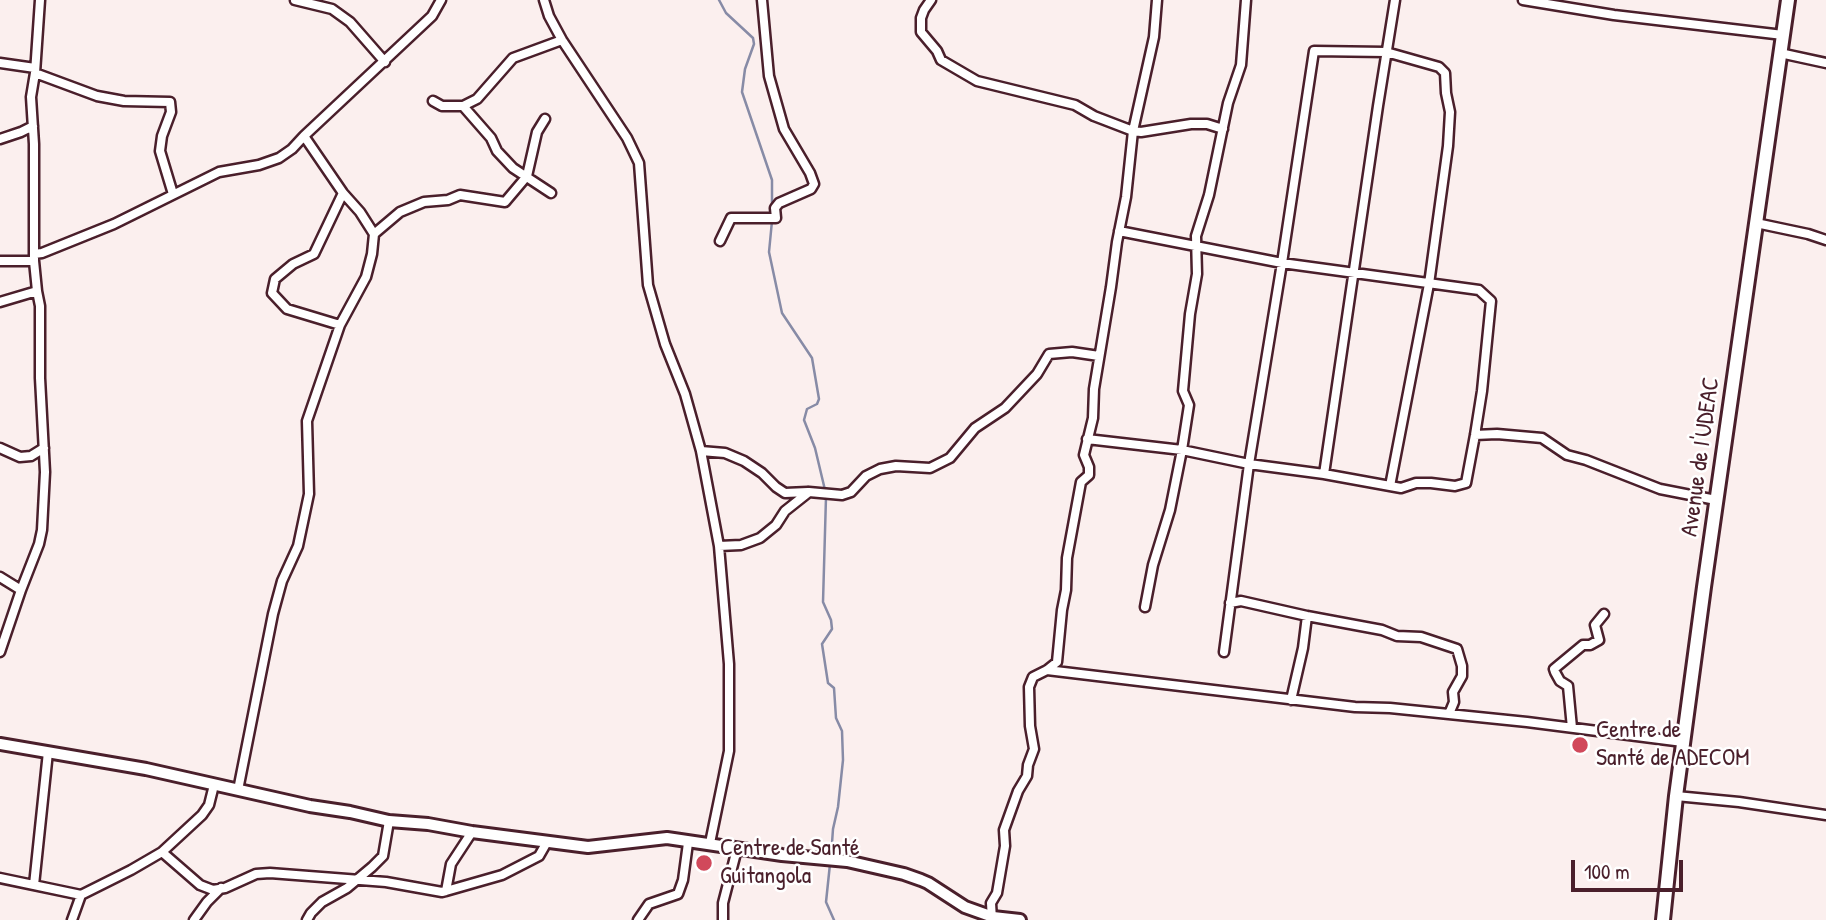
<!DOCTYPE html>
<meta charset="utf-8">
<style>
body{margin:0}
#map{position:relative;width:1826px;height:920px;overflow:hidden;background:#fbefee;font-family:"Patrick Hand",sans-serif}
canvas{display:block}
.scale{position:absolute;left:1571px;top:860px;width:112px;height:32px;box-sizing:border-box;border:4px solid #4a1f2b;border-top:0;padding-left:9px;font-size:21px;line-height:24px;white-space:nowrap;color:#4a1f2b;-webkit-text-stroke:5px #fff;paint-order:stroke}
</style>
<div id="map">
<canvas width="1826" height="920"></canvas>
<div class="scale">100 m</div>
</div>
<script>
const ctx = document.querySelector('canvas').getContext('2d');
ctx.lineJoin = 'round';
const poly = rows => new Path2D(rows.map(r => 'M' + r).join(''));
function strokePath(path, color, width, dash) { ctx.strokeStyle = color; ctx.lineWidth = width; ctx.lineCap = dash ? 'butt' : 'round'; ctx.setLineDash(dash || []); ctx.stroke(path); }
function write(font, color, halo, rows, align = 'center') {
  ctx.font = font + ' "Patrick Hand",sans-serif'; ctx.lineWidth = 5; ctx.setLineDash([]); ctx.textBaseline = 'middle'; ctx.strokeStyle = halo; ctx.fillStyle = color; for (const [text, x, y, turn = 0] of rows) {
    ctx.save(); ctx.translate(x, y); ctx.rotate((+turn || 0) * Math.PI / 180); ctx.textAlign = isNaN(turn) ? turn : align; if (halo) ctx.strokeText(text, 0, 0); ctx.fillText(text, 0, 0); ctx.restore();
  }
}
strokePath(poly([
 [719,0,726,13,753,38,754,44,745,69,742,92,772,180,772,207],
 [772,221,769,252,782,313,812,358,819,399,817,404,807,409,804,420,815,448,825,490],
 [826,497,823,602,831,620,832,629,822,644,828,683,834,688,836,718,842,731,843,760,838,807,833,829,831,857],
 [830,864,826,902,834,920]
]), '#878ba6', 2.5);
const minor = poly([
 [295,0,332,9,350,22,385,62],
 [544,0,549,16,562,40,627,138,639,163,648,285,665,344,685,394,701,451,719,546,729,664,729,751,710,843],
 [931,0,924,10,921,18,921,32,937,51,941,60,977,81,1075,105,1094,116,1133,131,1141,132,1191,124,1207,124,1223,129],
 [1523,0,1614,15,1783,35],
 [1780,53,1826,63],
 [0,63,35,68],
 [35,73,97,96,124,101,170,102,171,112,162,136,160,151,173,194],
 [433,101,442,106,463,106,477,99,513,58,562,40],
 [463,106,491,138,497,151,513,168,551,193],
 [0,139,21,132,33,126],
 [1756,223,1808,234,1826,240],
 [374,234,400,212,424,202,448,200,460,195,505,202,527,176,537,132,545,119],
 [720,241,731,218,776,218,775,208,779,203,811,189,814,184,810,173,784,129,769,76,762,0],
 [34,254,42,253,114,224,219,172,259,165,279,158,292,149,304,136,432,16,441,0],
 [0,261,34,261],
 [0,302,37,291],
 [340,325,287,309,272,293,275,279,293,264,314,254,343,193],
 [1475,435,1497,434,1542,438,1567,455,1586,460,1660,489,1716,500],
 [1087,439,1182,450,1249,464,1324,474,1401,488,1416,483,1431,483,1455,486,1466,483,1475,435,1482,391,1491,301,1479,290,1282,263,1119,231],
 [0,448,20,457,31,456,44,448],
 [701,451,725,453,744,461,762,473,776,487,785,493,808,492],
 [1324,474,1378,106,1395,0],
 [719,546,741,545,760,538,776,525,785,511,809,492,842,495,851,492,866,476,880,469,896,466,930,468,950,458,975,428,1005,408,1037,374,1049,354,1072,352,1099,356],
 [0,577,21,590],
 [1230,603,1241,601,1307,616,1382,630,1397,636,1421,637,1457,649,1462,666,1462,676,1453,692,1454,702,1449,714],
 [1145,607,1153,565,1170,510,1182,450,1189,405,1183,391,1190,314,1197,274,1196,236,1209,195,1228,103,1241,65,1246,0],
 [0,652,21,590,39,544,42,530,45,472,40,378,40,306,37,291,34,261,34,144,31,97,35,73,40,0],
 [1224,652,1249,464,1282,263,1314,51,1386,52,1439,67,1445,73,1446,93,1450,112,1448,146,1429,284,1390,486],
 [1047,670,1355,707,1390,708,1527,722,1683,742],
 [1291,700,1303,648,1307,616],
 [1572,728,1568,686,1560,681,1555,672,1554,669,1583,645,1590,645,1599,640,1595,625,1604,614],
 [238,790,273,614,282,581,298,546,309,494,307,421,340,325,366,277,372,254,374,234,360,212,343,193,304,136],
 [1676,796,1739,802,1826,815],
 [162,852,200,885,213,890,225,888,256,874,270,873,386,882,442,892,446,891,451,864,472,832],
 [0,878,81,895,131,870,162,852,202,815,209,805,214,785],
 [34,885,48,752],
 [446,891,502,875,539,856,547,842],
 [72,920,81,895],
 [194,920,207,902,221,888],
 [307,920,311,913,322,902,347,888,372,867,383,856,389,821],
 [638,920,649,904,678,894,683,880,688,843],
 [723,920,723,903,737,849],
 [992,920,991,903,997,893,1005,846,1004,830,1018,791,1027,776,1028,765,1034,749,1030,726,1029,687,1033,677,1047,670,1057,662,1062,610,1066,590,1067,558,1081,482,1089,475,1089,467,1084,455,1093,418,1094,389,1111,287,1117,242,1126,197,1133,131,1154,37,1157,0]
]);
const tertiary = poly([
 [0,744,146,769,310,806,350,812,389,821,428,824,472,832,588,847,667,838,782,855,847,861,904,874,921,880,928,883,965,907,993,917,1020,920]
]);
const secondary = poly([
 [1663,920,1676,796,1704,587,1788,0]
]);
strokePath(minor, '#4a1f2b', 13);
strokePath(tertiary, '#4a1f2b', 16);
strokePath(secondary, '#4a1f2b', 18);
strokePath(minor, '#fff', 8);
strokePath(tertiary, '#fff', 10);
strokePath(secondary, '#fff', 12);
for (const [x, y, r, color] of [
 [1580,745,9,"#d1495b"],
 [704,863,9,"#d1495b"]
]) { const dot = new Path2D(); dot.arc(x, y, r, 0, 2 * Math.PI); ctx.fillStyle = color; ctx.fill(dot); strokePath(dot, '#fff', 2.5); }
write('24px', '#4a1f2b', '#fff', [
 ["Avenue de I'UDEAC",1701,457,-82]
]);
write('24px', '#4a1f2b', '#fff', [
 ["Centre de",1596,731],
 ["Santé de ADECOM",1596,759],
 ["Centre de Santé",720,849],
 ["Guitangola",720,877]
], 'left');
</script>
